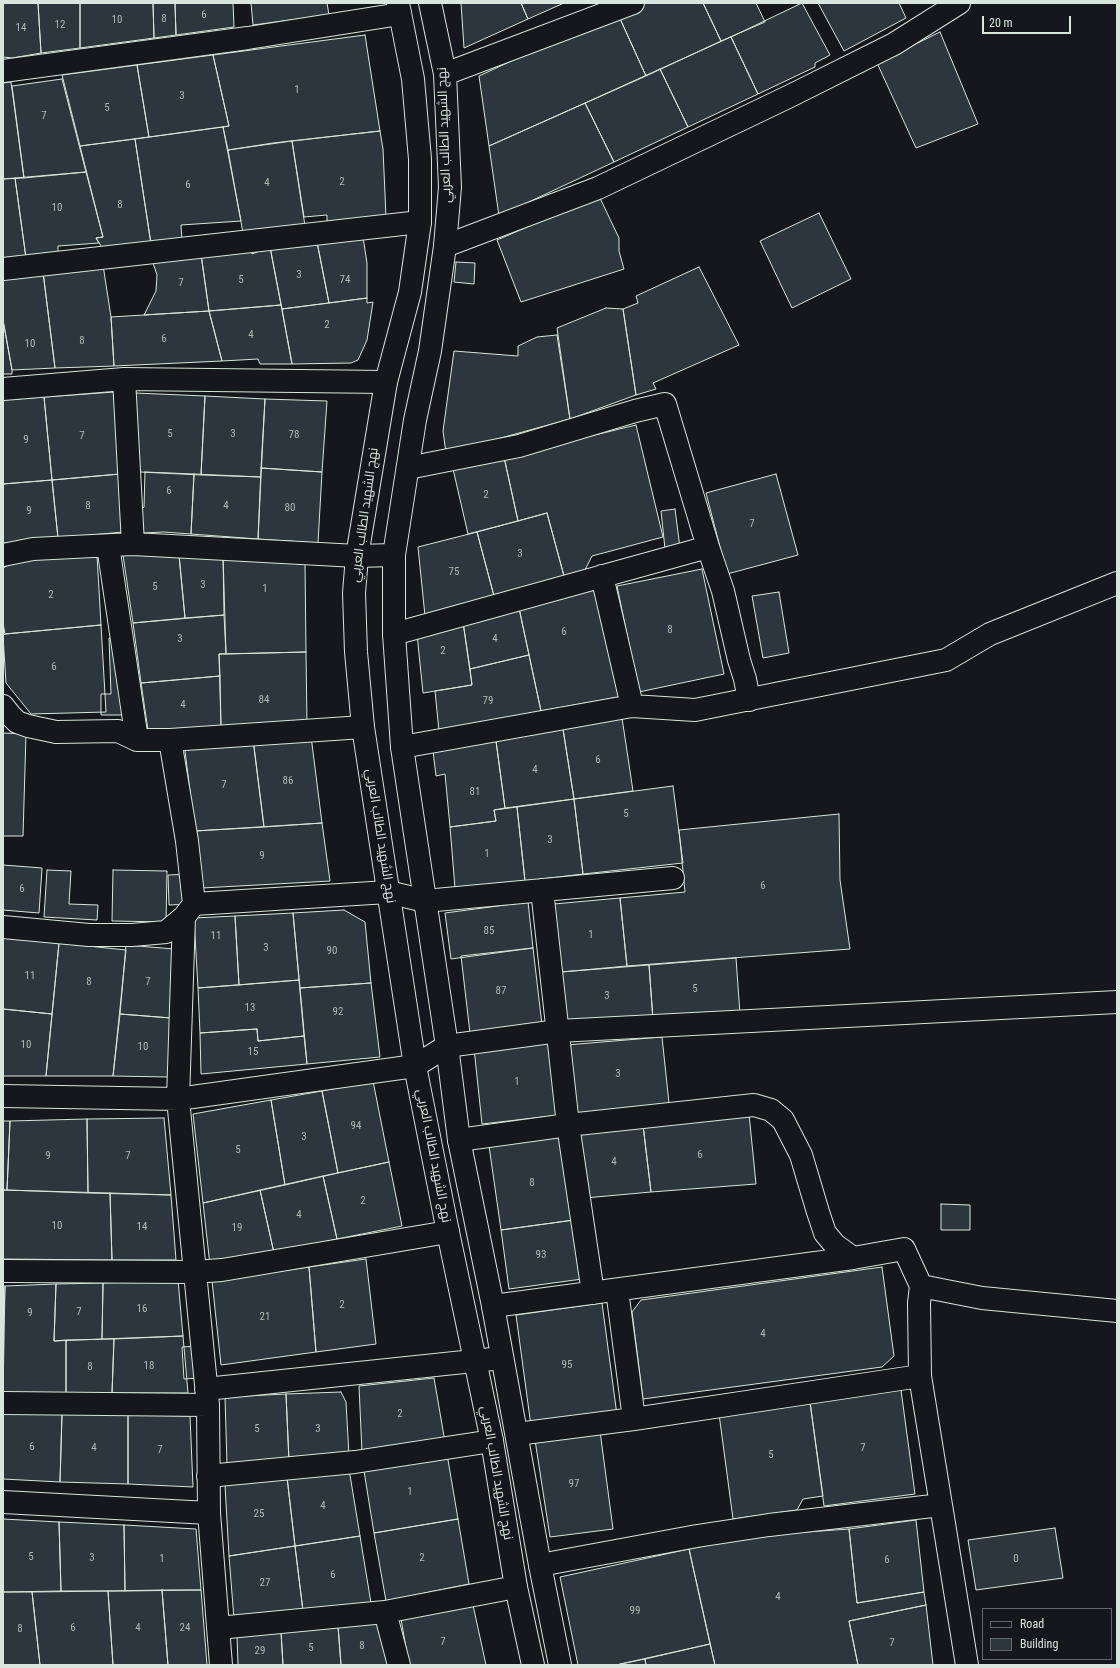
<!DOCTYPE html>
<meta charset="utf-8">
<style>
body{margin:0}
#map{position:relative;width:1120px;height:1668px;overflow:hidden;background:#14181c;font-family:"Roboto Condensed",sans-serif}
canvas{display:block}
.frame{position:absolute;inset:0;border:4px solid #d8e6dc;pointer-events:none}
.legend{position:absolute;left:982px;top:1608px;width:130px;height:52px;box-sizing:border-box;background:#14181c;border:1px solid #626a69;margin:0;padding:5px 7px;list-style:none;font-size:12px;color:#d8e6dc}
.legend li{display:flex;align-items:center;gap:8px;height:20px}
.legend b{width:20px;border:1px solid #626a69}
.scale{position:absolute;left:982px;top:16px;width:89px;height:18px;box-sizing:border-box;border:2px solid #d8e6dc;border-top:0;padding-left:5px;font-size:12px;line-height:14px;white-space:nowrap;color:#d8e6dc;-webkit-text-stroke:3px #14181c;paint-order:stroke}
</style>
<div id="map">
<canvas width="1120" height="1668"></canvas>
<div class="frame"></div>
<ul class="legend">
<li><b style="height:5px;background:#14181c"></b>Road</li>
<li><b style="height:11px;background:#2c363c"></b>Building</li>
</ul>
<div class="scale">20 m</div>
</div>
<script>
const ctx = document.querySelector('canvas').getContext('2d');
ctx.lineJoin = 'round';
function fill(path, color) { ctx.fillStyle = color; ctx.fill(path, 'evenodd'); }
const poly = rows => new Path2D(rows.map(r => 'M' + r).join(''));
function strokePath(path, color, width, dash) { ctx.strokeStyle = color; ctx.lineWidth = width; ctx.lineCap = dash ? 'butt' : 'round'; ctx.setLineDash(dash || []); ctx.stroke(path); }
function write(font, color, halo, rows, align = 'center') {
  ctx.font = font + ' "Roboto Condensed",Cairo,sans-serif'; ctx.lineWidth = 3; ctx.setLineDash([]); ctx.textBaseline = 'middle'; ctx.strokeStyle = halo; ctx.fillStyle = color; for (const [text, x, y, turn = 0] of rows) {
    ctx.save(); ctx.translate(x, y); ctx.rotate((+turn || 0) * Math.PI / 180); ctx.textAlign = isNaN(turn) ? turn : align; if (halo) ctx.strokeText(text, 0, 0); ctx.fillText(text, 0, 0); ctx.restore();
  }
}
const building = poly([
 [3,3,38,3,41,53,12,58,3,57,3,3],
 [38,3,80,3,80,48,41,53,38,3],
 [80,3,153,3,154,38,80,48,80,3],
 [153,3,175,3,176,35,154,38,153,3],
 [175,3,233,3,234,27,176,35,175,3],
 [251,3,327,3,329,15,253,25,251,3],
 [461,3,521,3,528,19,464,48,461,3],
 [521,3,564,3,528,19,521,3],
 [636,3,703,3,721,41,646,76,617,12,636,3],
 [703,3,756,3,765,22,721,41,703,3],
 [802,3,830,55,815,63,815,67,758,94,731,37,802,3],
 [818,3,899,3,906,18,844,51,818,3],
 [617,12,646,76,489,146,479,76,617,12],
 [940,32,978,124,916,148,877,63,940,32],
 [365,35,380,131,273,143,228,150,223,127,229,126,213,55,365,35],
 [731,37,758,94,688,127,660,69,731,37],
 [213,55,229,126,149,137,137,65,213,55],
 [137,65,149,137,80,146,62,75,137,65],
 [660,69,688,127,614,162,585,103,660,69],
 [62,79,86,172,24,178,12,86,62,79],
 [11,82,24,178,3,179,3,83,11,82],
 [585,103,614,162,499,216,489,146,585,103],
 [223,127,241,221,181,225,182,240,151,244,135,139,223,127],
 [380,131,383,149,386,217,327,224,327,215,304,217,292,141,380,131],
 [135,139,151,244,103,249,96,238,103,237,80,146,135,139],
 [292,141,305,226,243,233,228,150,292,141],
 [86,172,103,237,96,238,99,243,58,246,58,254,26,258,15,178,86,172],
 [15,178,26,258,3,261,3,179,15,178],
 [599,196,619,238,619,251,624,269,521,302,497,240,599,196],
 [819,213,851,279,792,308,760,241,819,213],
 [363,237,367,263,367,298,329,303,317,242,363,237],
 [317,242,329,303,282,309,270,247,317,242],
 [270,247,281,305,209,311,201,254,251,249,252,254,270,247],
 [201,254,209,311,144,315,156,291,157,275,152,260,201,254],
 [456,262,475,263,474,284,454,282,456,262],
 [103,265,111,317,114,366,55,368,43,272,103,265],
 [699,267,739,345,653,383,656,389,636,395,623,309,638,303,636,296,699,267],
 [43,272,55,368,12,370,3,320,3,276,43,272],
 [367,298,367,303,373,302,367,340,358,360,351,363,292,364,282,309,367,298],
 [281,305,292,364,260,364,258,359,222,361,209,311,281,305],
 [606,308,623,309,636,395,570,419,557,328,606,308],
 [209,311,222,361,114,366,111,317,209,311],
 [3,320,12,370,12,374,3,374,3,320],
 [557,335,570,419,446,453,443,431,454,351,518,356,518,346,537,337,557,335],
 [114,392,120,474,52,480,44,397,114,392],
 [135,393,205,396,201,475,140,472,135,393],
 [205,396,265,399,261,477,201,475,205,396],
 [44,397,52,480,3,484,3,400,44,397],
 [265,399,327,401,322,472,261,468,265,399],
 [636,425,663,537,592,556,585,570,564,576,547,513,518,521,504,457,636,425],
 [504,457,518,521,468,534,453,469,504,457],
 [261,468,322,472,318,543,258,539,261,468],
 [145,472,194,474,191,534,163,532,143,533,142,509,144,507,145,472],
 [120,474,123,532,58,538,52,480,120,474],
 [194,474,261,477,258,539,191,534,194,474],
 [776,474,798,555,727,574,706,493,776,474],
 [52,480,58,538,3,543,3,484,52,480],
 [675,509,680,548,665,549,661,511,675,509],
 [547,513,564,576,494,596,477,532,547,513],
 [477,532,494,596,425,616,418,547,477,532],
 [97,555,101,625,5,634,3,623,3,568,18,560,97,555],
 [123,555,179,555,185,618,133,623,123,555],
 [179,555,223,555,224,615,185,618,179,555],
 [223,555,305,563,306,652,226,654,223,555],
 [702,569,724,674,639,692,617,586,702,569],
 [595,589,619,697,541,711,519,608,595,589],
 [779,592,789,653,763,658,752,596,779,592],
 [519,608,529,655,470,669,463,622,519,608],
 [224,615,226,654,219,654,220,676,141,683,133,623,224,615],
 [463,622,472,685,423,693,417,634,463,622],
 [101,625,106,712,31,714,6,683,3,636,5,634,101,625],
 [121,637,123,715,101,715,101,694,111,694,109,638,121,637],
 [306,652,307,724,221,727,219,654,306,652],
 [529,655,541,711,439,731,435,691,472,685,470,669,529,655],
 [220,676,221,727,148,730,141,683,220,676],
 [622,718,633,791,574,799,563,729,622,718],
 [563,729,574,799,505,808,496,741,563,729],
 [3,733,26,734,23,836,3,836,3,733],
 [311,736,322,823,264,827,253,739,311,736],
 [253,739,264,827,195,831,184,743,253,739],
 [496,741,505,808,494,810,496,821,450,827,445,774,436,776,433,751,496,741],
 [673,786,683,863,583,874,574,799,673,786],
 [574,799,583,874,525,881,517,807,574,799],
 [517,807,525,881,455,888,450,827,496,821,494,810,517,807],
 [839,814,840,880,850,949,627,966,620,898,685,892,679,830,839,814],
 [322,823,330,881,202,888,195,831,322,823],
 [3,865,42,868,39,913,3,910,3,865],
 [47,870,71,871,69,904,98,905,97,920,44,917,47,870],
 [113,870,167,871,166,922,112,921,113,870],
 [193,874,194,904,169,905,168,875,193,874],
 [620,898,627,966,561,972,554,904,620,898],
 [528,902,533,948,451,959,445,913,528,902],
 [344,910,365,922,371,983,300,988,293,913,344,910],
 [293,913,299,980,239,985,235,916,293,913],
 [235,916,239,985,198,988,194,918,235,916],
 [3,938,59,943,52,1014,3,1009,3,938],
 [59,943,126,950,113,1076,46,1076,59,943],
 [126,945,174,949,171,1018,120,1014,126,945],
 [533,948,542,1025,470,1033,461,956,533,948],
 [736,958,740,1014,653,1020,649,965,736,958],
 [649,965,653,1020,567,1026,561,972,649,965],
 [299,980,304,1036,258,1041,257,1029,200,1033,198,988,299,980],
 [371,983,380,1057,307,1064,300,988,371,983],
 [3,1009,52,1014,46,1076,3,1076,3,1009],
 [120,1014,171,1018,168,1077,113,1076,120,1014],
 [257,1029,258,1041,304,1036,307,1064,201,1074,200,1033,257,1029],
 [662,1037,669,1103,574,1114,566,1045,662,1037],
 [551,1039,560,1115,482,1124,474,1048,551,1039],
 [373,1081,389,1162,338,1173,322,1091,373,1081],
 [322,1091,338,1173,285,1185,271,1100,322,1091],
 [271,1100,285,1185,203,1203,193,1114,271,1100],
 [749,1114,756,1184,651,1192,643,1125,749,1114],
 [164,1118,171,1195,88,1193,87,1119,164,1118],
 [87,1119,88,1193,7,1190,10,1121,87,1119],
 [3,1121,10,1121,7,1190,3,1190,3,1121],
 [643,1125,651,1192,585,1198,577,1132,643,1125],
 [563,1136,574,1220,501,1230,489,1146,563,1136],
 [389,1162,402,1226,337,1239,323,1176,389,1162],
 [323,1176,337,1239,274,1253,260,1190,323,1176],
 [3,1190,110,1193,112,1260,3,1259,3,1190],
 [260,1190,274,1253,210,1265,203,1203,260,1190],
 [110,1193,171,1195,176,1260,112,1260,110,1193],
 [941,1204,970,1205,970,1230,941,1230,941,1204],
 [574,1220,582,1279,509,1289,501,1230,574,1220],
 [366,1259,376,1344,316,1352,309,1267,366,1259],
 [309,1267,316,1352,221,1365,212,1281,309,1267],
 [882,1267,894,1356,882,1367,643,1399,632,1312,641,1300,882,1267],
 [178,1280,183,1336,102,1339,103,1283,178,1280],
 [103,1283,102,1339,54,1341,56,1284,103,1283],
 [56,1284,54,1341,66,1340,66,1394,3,1394,5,1286,56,1284],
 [3,1286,5,1286,3,1340,3,1286],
 [602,1303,617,1415,531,1426,516,1315,602,1303],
 [183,1336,188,1393,112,1393,114,1339,183,1336],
 [114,1339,112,1393,66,1394,66,1340,114,1339],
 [210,1345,212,1377,184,1379,182,1347,210,1345],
 [434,1378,445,1442,362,1453,359,1386,434,1378],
 [901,1390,915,1494,824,1506,810,1402,901,1390],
 [341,1392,346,1402,349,1456,289,1461,286,1394,341,1392],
 [286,1394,289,1461,227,1465,225,1397,286,1394],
 [810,1402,823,1496,803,1499,797,1510,733,1519,719,1414,810,1402],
 [3,1413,62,1414,60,1482,3,1479,3,1413],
 [62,1414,128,1415,128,1484,60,1482,62,1414],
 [128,1415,190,1416,193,1487,128,1484,128,1415],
 [600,1431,613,1529,550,1537,535,1440,600,1431],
 [447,1454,458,1519,374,1533,363,1465,447,1454],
 [349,1469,360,1536,295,1546,287,1477,349,1469],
 [287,1477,295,1546,229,1556,225,1485,287,1477],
 [3,1519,59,1522,61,1591,3,1592,3,1519],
 [458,1519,469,1584,386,1601,374,1533,458,1519],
 [916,1520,924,1592,857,1603,849,1529,916,1520],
 [59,1522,124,1525,125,1591,61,1591,59,1522],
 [124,1525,196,1529,201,1590,125,1591,124,1525],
 [1055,1528,1063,1578,976,1590,968,1540,1055,1528],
 [849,1529,857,1603,924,1592,926,1605,849,1621,858,1665,715,1665,689,1549,727,1541,765,1535,849,1529],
 [360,1536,371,1603,303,1611,295,1546,360,1536],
 [295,1546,303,1611,234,1619,229,1556,295,1546],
 [689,1549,710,1644,616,1665,578,1665,560,1577,689,1549],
 [162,1590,168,1665,113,1665,108,1591,162,1590],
 [162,1590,201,1590,207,1665,168,1665,162,1590],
 [108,1591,113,1665,40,1665,32,1592,108,1591],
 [3,1592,32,1592,40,1665,3,1665,3,1592],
 [473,1605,486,1665,409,1665,401,1619,473,1605],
 [926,1605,933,1665,858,1665,849,1621,926,1605],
 [380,1622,389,1665,341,1665,338,1626,380,1622],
 [338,1626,341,1665,283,1665,281,1632,338,1626],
 [281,1632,283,1665,238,1665,237,1636,281,1632],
 [710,1644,715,1665,646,1665,645,1659,710,1644],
 [645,1659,646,1665,616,1665,645,1659]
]);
fill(building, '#2c363c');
strokePath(building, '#d8e6dc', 1);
const minor = poly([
 [3,71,248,38,400,14],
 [445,74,633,3],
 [445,246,598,188,790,96,894,44,959,3],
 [3,269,420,222],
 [124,379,133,544],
 [3,389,124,379,386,382],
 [408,468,519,446,635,411,665,404,708,547,723,591,739,660,745,679,749,700],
 [108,546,137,740],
 [3,555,33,549,133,544,357,556,394,555],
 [602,576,632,706],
 [394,634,708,547],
 [3,706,11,716,17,722,28,726,56,732,118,731,137,740,170,740,363,727],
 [170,740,187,841,194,904,184,917,178,1099,208,1405,209,1513,221,1665],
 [402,747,632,706,695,710,946,660,990,634,1117,583],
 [542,890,568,1125,593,1293],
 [194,904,388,892,425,901,673,878],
 [3,927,89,935,132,935,166,932,184,917],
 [3,1096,178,1099,415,1066,447,1046,558,1031,1117,1002],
 [459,1140,568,1125,754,1105,771,1110,783,1120,801,1155,818,1212,825,1233,835,1245,853,1258,904,1249,921,1286,982,1298,1117,1311],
 [3,1271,194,1272,222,1270,448,1232],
 [921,1286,919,1303,920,1376,967,1665],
 [617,1290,634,1419],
 [493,1306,853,1258],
 [206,1389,502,1358],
 [3,1403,208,1405],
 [517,1434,634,1419,920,1376],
 [208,1476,355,1462,492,1441],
 [3,1502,209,1513],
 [540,1565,697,1536,769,1525,941,1505],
 [385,1612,399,1665],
 [218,1628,385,1612,516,1587]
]);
const primary = poly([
 [398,3,413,79,420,159,420,222,410,292,386,382,357,556,354,593,356,652,363,727,415,1066,448,1232,492,1441,516,1587,533,1665],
 [430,3,445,74,450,187,445,246,430,351,415,420,394,555,394,634,402,747,447,1046,459,1140,493,1306,540,1565,560,1665]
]);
strokePath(minor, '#d8e6dc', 24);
strokePath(primary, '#d8e6dc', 24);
strokePath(minor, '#14181c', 22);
strokePath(primary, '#14181c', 22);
write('11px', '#adbab4', null, [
 ["6",204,15],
 ["8",164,19],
 ["10",117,20],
 ["12",60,25],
 ["14",21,28],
 ["1",297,90],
 ["3",182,96],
 ["5",107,108],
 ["7",44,116],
 ["2",342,182],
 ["4",267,183],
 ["6",188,185],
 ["8",120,205],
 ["10",57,208],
 ["3",299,275],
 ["5",241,280],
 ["74",345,280],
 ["7",181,283],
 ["2",327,325],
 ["4",251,335],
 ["6",164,339],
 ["8",82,341],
 ["10",30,344],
 ["5",170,434],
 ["3",233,434],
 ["78",294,435],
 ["7",82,436],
 ["9",26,440],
 ["6",169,491],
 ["2",486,495],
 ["8",88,506],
 ["4",226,506],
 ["80",290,508],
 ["9",29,511],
 ["7",752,524],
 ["3",520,554],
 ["75",454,572],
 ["3",203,585],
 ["5",155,587],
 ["1",265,589],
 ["2",51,595],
 ["8",670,630],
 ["6",564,632],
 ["3",180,639],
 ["4",495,639],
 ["2",443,651],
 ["6",54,667],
 ["84",264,700],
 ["79",488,701],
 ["4",183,705],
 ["6",598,760],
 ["4",535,770],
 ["86",288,781],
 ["7",224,785],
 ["81",475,792],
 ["5",626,814],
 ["3",550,840],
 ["1",487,854],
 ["9",262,856],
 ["6",763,886],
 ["6",22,889],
 ["85",489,931],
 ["1",591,935],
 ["11",216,936],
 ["3",266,948],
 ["90",332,951],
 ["11",30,976],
 ["8",89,982],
 ["7",148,982],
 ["5",695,989],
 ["87",501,991],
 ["3",607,996],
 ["13",250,1008],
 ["92",338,1012],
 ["10",26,1045],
 ["10",143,1047],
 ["15",253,1052],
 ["3",618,1074],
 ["1",517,1082],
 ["94",356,1126],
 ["3",304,1137],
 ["5",238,1150],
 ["6",700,1155],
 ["9",48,1156],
 ["7",128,1156],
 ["4",614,1162],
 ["8",532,1183],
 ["2",363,1201],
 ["4",299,1215],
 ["10",57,1226],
 ["14",142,1227],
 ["19",237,1228],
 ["93",541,1255],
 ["2",342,1305],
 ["16",142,1309],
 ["7",79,1312],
 ["9",30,1313],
 ["21",265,1317],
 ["4",763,1334],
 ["95",567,1365],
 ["18",149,1366],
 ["8",90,1367],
 ["2",400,1414],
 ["5",257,1429],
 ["3",318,1429],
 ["6",32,1447],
 ["4",94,1448],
 ["7",863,1448],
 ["7",160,1450],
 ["5",771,1455],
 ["97",574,1484],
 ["1",410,1492],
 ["4",323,1506],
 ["25",259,1514],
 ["5",31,1557],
 ["3",92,1558],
 ["2",422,1558],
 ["1",162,1559],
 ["0",1016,1559],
 ["6",887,1560],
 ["6",333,1575],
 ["27",265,1583],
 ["4",778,1597],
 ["99",635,1611],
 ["6",73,1628],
 ["4",138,1628],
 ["24",185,1628],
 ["8",20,1629],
 ["7",443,1642],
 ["7",892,1643],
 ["8",362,1646],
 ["5",311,1648],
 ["29",260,1651]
]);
write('13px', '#d8e6dc', '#14181c', [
 ["نهج الشهيد الطالب العربي",445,135,-92],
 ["نهج الشهيد الطالب العربي",365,515,-82],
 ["نهج الشهيد الطالب العربي",380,836,81],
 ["نهج الشهيد الطالب العربي",433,1156,79],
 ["نهج الشهيد الطالب العربي",496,1473,80]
]);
</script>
